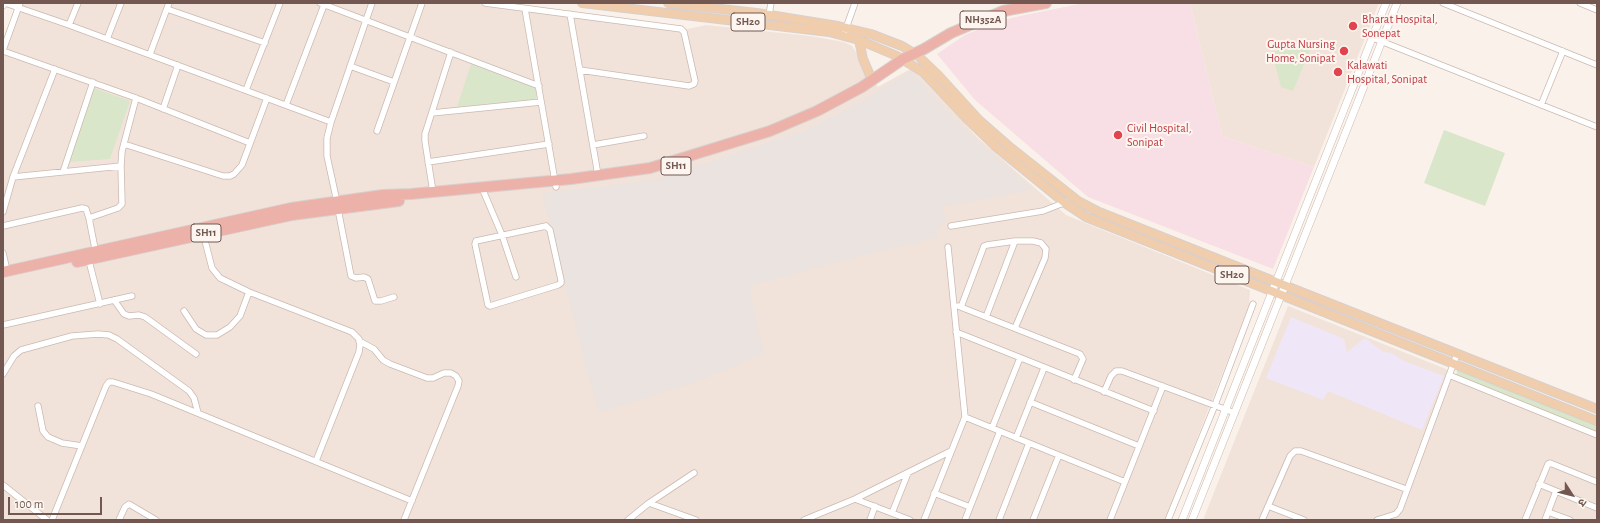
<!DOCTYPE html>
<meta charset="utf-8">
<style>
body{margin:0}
#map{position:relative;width:1600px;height:523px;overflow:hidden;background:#faf2ea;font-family:"Alegreya Sans","Noto Sans Devanagari",sans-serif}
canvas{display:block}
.frame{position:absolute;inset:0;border:4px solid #725851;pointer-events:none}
.north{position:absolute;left:1552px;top:475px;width:40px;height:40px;-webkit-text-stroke:3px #fdf6f0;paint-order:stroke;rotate:126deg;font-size:11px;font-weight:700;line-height:16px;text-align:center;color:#725851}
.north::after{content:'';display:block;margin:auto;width:14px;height:18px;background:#725851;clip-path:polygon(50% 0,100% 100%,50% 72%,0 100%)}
.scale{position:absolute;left:8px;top:497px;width:94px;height:18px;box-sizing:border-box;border:2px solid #725851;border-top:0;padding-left:5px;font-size:12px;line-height:14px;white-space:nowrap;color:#725851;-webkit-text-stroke:3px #fdf6f0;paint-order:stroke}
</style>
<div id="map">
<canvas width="1600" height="523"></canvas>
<div class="frame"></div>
<div class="north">उ</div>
<div class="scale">100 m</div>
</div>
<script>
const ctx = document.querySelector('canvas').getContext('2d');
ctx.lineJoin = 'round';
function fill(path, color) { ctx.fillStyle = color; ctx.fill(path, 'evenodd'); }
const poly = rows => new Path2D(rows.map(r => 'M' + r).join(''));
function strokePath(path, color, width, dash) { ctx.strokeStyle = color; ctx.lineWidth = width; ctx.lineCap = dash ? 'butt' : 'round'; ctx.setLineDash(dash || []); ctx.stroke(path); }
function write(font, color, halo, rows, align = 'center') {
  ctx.font = font + ' "Alegreya Sans",sans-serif'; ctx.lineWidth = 4; ctx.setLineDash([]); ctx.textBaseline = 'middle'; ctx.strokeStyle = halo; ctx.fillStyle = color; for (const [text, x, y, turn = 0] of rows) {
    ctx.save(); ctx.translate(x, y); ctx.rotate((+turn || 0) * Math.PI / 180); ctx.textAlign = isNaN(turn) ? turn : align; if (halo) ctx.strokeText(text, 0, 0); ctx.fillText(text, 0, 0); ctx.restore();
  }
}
fill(poly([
 [18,3,477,3,485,6,679,31,706,25,810,36,844,42,852,46,878,87,912,68,977,137,1066,215,1250,290,1249,306,1165,520,3,520,3,45],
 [1190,3,1379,3,1314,167,1222,136],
 [1288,306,1446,369,1451,379,1597,438,1597,520,1203,520]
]), '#f1e3da');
fill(poly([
 [911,71,946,111,975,139,1033,189,943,207,946,223,937,228,939,237,856,257,749,286,764,353,702,380,598,413,542,193,623,184,660,178,803,131,856,104]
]), '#eae3e0');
fill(poly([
 [1291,317,1344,339,1347,352,1365,338,1383,352,1392,353,1404,361,1444,376,1422,430,1328,391,1323,400,1266,378]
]), '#efe7f7');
fill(poly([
 [1084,3,1190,3,1222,136,1314,167,1273,269,1088,197,975,100,937,54,965,35,993,23,1020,16]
]), '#f7dfe5');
fill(poly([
 [1309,39,1313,42,1293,91,1281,87,1272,52],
 [471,64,536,88,536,99,457,107],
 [94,88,130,101,110,159,68,162],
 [1444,130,1505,153,1485,206,1424,183],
 [1458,368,1597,423,1597,432,1456,375]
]), '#d9e6ca');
const street = poly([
 [5,3,69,25,331,122],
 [320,3,539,86],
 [485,3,681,29,684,32,695,81,694,84,689,86,580,70],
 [1443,3,1597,65],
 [1580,3,1597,10],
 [167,9,265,43],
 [525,9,556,187],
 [570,14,598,175],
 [769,15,771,3],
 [69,25,78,3],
 [845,31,855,3],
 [1373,38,1597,127],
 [107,39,121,3],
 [3,50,20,3],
 [3,51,136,98,250,143],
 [150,54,169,3],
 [350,66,394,82],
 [246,90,280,3],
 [286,105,324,5],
 [1541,105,1563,51],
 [163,109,178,65],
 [432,113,541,102],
 [377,131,422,3],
 [124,144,223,176,230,176,234,174,242,165,267,98],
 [593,145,644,136],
 [428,162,549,144],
 [63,172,93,82],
 [13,177,121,166],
 [482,188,502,235,516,277],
 [433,192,425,141,425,134,451,52],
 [337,202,327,156,327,138,331,122,372,3],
 [338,209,351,276,356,278,364,277,368,279,375,301,381,301,394,297],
 [3,212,13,177,55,69],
 [89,218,118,208,122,204,121,166,122,151,136,98],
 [3,226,82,208,86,209,89,218,96,254],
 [546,226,550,230,561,280,561,283,558,285,490,306,488,305,475,244,476,241,546,226],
 [951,226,1043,211,1066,202],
 [203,233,212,268,220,278,249,292,352,332,359,339,360,345,359,352,316,461],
 [3,253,7,271],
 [88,257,100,304],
 [114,300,124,314,129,316,139,315,145,317,196,354],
 [958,306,1080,354,1083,359,1074,380],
 [961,307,984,246,987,245,1015,241,1033,241,1041,243,1046,249,1045,258,1015,328],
 [184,311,196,329,206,335,217,335,230,327,240,316,249,292],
 [986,317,1015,241],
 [3,325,132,296],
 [956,332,1154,411],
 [359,341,374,349,383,360,390,364,427,378,433,378,444,373,451,373,456,376,459,381,458,386,404,520],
 [3,374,14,356,21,350,72,336,98,334,109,335,117,339,189,391,194,398,198,413],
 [1449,375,1597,435],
 [1104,392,1111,376,1116,371,1122,371,1235,413],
 [1030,402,1139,446],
 [38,406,43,431,48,437,62,443,82,446],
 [965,417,1125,482],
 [992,428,1020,358],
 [1016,438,1044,368],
 [1539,484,1597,508],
 [3,485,47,520],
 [934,493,970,507],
 [855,499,910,520],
 [649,503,696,520],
 [1268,506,1304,520],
 [1548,512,1570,520],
 [892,513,908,473],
 [52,520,106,386,109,382,113,382,151,394,412,501],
 [119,520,125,507,129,504,156,520],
 [628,520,649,503,694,473],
 [804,520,855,499,951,451],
 [870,520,875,506],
 [924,520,965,417,948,247],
 [965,520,1000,431],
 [999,520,1029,443],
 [1033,520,1059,455],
 [1110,520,1163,386],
 [1168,520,1215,405,1253,304],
 [1262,520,1290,456,1295,451,1301,451,1406,489],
 [1377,520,1396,514,1400,509,1457,354],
 [1525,520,1548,464,1550,463,1597,482],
 [1545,520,1556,491]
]);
const secondary = poly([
 [3,5,4,3],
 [1182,520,1386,3],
 [1192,520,1397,3]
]);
const primary = poly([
 [582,3,829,32,859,40,897,56,923,72,968,120,995,146,1065,203,1086,217,1597,421],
 [668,3,757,13,838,26,871,34,902,46,917,55,938,75,979,120,1011,148,1078,201,1099,212,1597,409],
 [859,40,863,59,872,80]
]);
const highway = poly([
 [77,262,292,215,399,201],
 [3,272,291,208,383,195,411,194,571,179,650,168,770,131,817,111,862,87,903,59,924,49,951,33,1003,11,1046,3]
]);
strokePath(street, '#cbb9b1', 7);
strokePath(secondary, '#cfbbb2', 8);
strokePath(primary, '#d8d0ce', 10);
strokePath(highway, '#d8d0ce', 12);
strokePath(street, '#fff', 5.5);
strokePath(secondary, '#fff', 7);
strokePath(primary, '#f0cdac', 8);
strokePath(highway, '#ecb2aa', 10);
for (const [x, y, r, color] of [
 [1353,26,5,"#e0444e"],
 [1344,51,5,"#e0444e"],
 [1338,72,5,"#e0444e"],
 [1118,135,5,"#e0444e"]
]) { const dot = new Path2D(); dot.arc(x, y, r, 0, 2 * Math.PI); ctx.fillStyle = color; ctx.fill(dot); strokePath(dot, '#fdf6f0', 1.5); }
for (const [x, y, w] of [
 [983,20,46],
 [748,22,34],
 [676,166,30],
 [206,233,30],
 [1232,275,34]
]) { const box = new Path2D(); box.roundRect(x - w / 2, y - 9, w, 18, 3); ctx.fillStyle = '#fdf6f0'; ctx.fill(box); strokePath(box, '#725851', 1); }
write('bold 11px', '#725851', null, [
 ["NH352A",983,20],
 ["SH20",748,22],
 ["SH11",676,166],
 ["SH11",206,233],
 ["SH20",1232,275]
]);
write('12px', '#be3a42', '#fdf6f0', [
 ["Bharat Hospital,",1362,19],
 ["Sonepat",1362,33],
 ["Gupta Nursing",1335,44,"right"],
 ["Home, Sonipat",1335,58,"right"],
 ["Kalawati",1347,65],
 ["Hospital, Sonipat",1347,79],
 ["Civil Hospital,",1127,128],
 ["Sonipat",1127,142]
], 'left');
</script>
